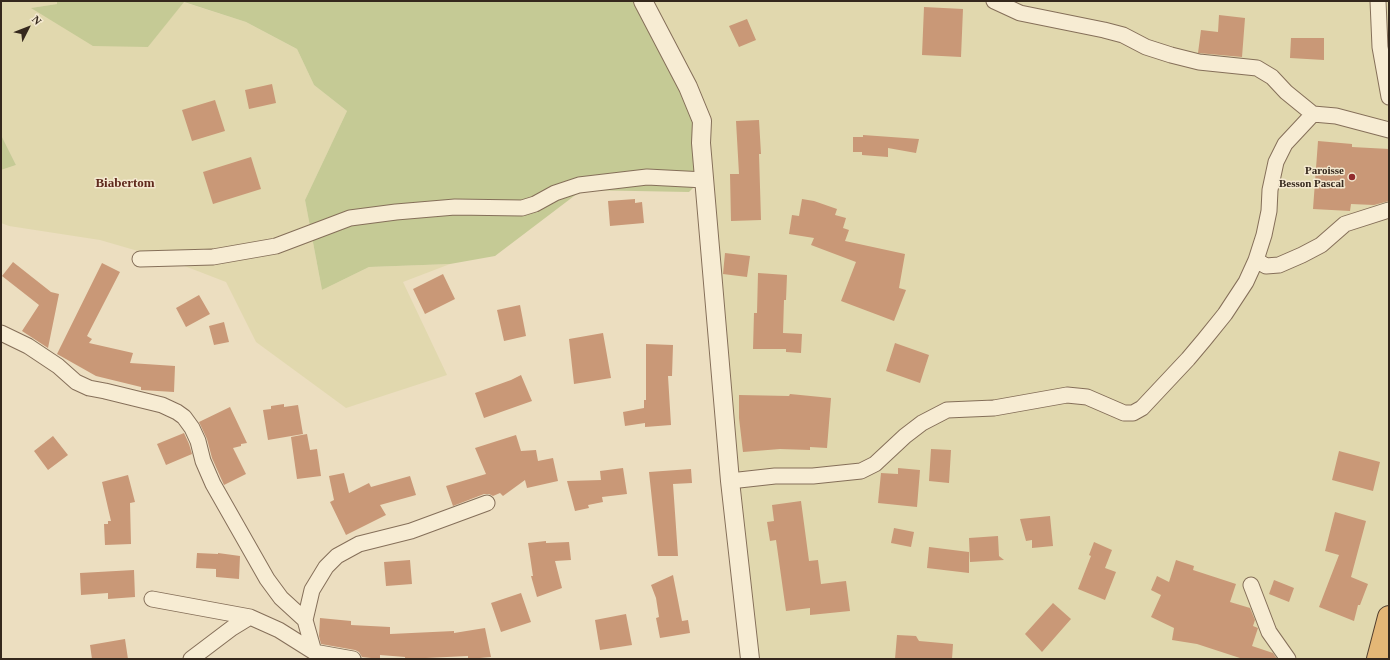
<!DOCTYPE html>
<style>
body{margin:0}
#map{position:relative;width:1390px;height:660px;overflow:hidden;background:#ecdec0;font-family:"Times New Roman",serif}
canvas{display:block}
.frame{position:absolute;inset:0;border:2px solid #35281d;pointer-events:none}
.north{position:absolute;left:8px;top:8px;width:40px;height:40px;-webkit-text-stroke:3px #f4e9d0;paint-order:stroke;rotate:48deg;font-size:11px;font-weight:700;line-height:16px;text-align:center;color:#35281d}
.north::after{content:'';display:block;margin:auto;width:14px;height:18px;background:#35281d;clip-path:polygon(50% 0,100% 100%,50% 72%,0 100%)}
</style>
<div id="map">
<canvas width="1390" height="660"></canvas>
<div class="frame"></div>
<div class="north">N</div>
</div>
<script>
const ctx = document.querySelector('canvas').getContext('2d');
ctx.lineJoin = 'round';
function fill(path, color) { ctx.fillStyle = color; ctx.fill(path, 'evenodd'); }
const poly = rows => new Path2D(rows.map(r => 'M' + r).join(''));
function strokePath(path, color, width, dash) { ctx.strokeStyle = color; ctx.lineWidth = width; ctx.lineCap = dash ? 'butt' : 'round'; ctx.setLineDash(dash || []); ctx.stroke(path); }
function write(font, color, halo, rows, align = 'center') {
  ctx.font = font + ' "Times New Roman",serif'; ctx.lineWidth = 3; ctx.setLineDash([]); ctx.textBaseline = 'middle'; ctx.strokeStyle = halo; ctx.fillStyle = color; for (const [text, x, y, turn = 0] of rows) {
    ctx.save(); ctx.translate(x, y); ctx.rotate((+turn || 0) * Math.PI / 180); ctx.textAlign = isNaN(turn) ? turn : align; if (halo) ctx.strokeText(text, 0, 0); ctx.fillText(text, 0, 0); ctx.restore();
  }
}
fill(poly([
 [1,1,57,1,57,4,32,8,148,47,183,2,246,22,297,49,314,85,347,111,305,200,322,290,369,267,450,264,403,282,447,375,346,408,256,342,226,282,169,260,100,240,9,226,1,223,1,170,16,165,1,135],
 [647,1,1389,1,1389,659,757,659,727,419,712,169]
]), '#e1d8ae');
fill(poly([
 [57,1,647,1,709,117,712,169,689,192,582,190,495,256,450,264,369,267,322,290,305,200,347,111,314,85,297,49,246,22,184,2,148,47,93,46,31,8,57,4],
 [1,135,16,165,1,170]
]), '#c5ca95');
fill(poly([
 [924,7,963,9,961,57,922,55],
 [1219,15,1245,18,1242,57,1198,53,1201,30,1218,32],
 [747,19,756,40,739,47,729,26],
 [1291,38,1324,38,1324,60,1290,58],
 [272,84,276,103,249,109,245,90],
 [215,100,225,131,192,141,182,110],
 [759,120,761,154,759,154,761,220,731,221,730,174,739,174,736,121],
 [863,135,919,139,916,153,888,148,888,157,862,155,862,152,853,152,853,137,863,137],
 [1318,141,1352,144,1352,147,1389,149,1389,201,1374,205,1351,204,1350,211,1313,209],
 [251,157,261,189,213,204,203,172],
 [635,199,635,203,642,202,644,223,610,226,608,201],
 [802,199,814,201,837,209,835,215,846,218,843,228,849,230,845,241,905,254,899,288,906,290,894,321,841,301,856,262,811,245,814,238,789,234,792,215,799,216],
 [725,253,750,256,747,277,723,274],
 [13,262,51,292,59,294,48,348,22,331,39,305,2,276],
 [102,263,120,272,87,336,92,339,89,343,133,353,130,363,175,366,174,392,141,390,141,387,96,376,57,354],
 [758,273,787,275,786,300,784,300,783,333,802,334,801,353,786,352,786,349,753,349,754,313,757,313],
 [443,274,455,299,425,314,413,289],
 [199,295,210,314,186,327,176,308],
 [520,305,526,336,504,341,497,310],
 [224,322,229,342,214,345,209,326],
 [603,333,611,378,574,384,569,339],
 [895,343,929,355,920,383,886,371],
 [646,344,673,345,672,376,668,376,671,425,645,427,645,423,625,426,623,412,644,408,644,400,646,400],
 [521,375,532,401,484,418,475,393,511,380],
 [790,394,831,398,827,448,810,447,810,450,780,449,743,452,739,418,739,395,789,396],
 [284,404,284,407,298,405,303,434,268,440,263,410,271,409,271,406],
 [230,407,247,443,241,444,241,446,233,448,246,474,224,485,212,458,207,439,199,422],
 [184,433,189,444,192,454,166,465,157,444],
 [307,434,310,450,317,449,321,476,297,479,291,437],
 [516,435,521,451,536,450,538,461,553,458,558,481,527,488,525,480,503,496,500,493,493,496,489,494,484,494,453,506,446,486,486,474,475,448],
 [53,436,68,455,48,470,34,451],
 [931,449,951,450,949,483,929,481],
 [1339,451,1380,462,1373,491,1332,480],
 [623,468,627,494,602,497,603,502,588,505,589,508,575,511,567,481,601,480,600,471],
 [898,468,920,470,917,507,878,503,881,473,898,474],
 [691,469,692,483,673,484,678,556,658,556,649,472],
 [344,473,349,493,369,483,371,487,410,476,416,495,380,505,386,515,346,535,330,502,334,500,329,476],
 [128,475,135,502,130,503,131,544,105,545,104,524,108,524,108,521,111,521,102,482],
 [801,501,809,561,818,560,821,584,846,581,850,611,810,615,810,608,786,611,776,540,770,541,767,522,774,521,772,505],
 [1335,512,1366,521,1351,577,1368,584,1360,605,1358,605,1354,621,1319,607,1339,555,1325,551],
 [1050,516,1053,546,1032,548,1032,540,1026,541,1020,519],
 [894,528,914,532,911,547,891,543],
 [998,536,999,556,1004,560,970,562,969,538],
 [546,541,546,543,569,542,571,560,555,561,562,588,537,597,531,576,533,576,528,543],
 [1094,542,1112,550,1105,568,1116,572,1105,600,1078,589,1091,556,1089,555],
 [929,547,969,552,969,573,927,568],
 [197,553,218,554,218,553,240,556,239,579,216,577,216,569,196,568],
 [410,560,412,584,386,586,384,562],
 [1176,560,1194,566,1193,570,1236,584,1230,602,1250,608,1255,620,1253,626,1258,628,1252,646,1273,653,1277,659,1243,659,1197,644,1172,640,1174,628,1151,617,1161,595,1151,590,1157,576,1169,582],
 [134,570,135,597,108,599,108,593,81,595,80,573],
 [673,575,682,621,688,620,690,633,660,638,656,618,659,617,656,598,651,585],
 [1274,580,1294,588,1289,602,1269,594],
 [521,593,531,622,501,632,491,603],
 [1053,603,1071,619,1042,652,1025,634],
 [626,614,632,645,600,650,595,620],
 [320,618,351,621,351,625,390,627,390,634,454,631,454,633,485,628,491,657,468,659,468,656,405,659,405,657,380,655,380,659,362,657,359,652,355,650,321,644,319,636],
 [897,635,916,636,919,641,953,644,952,659,895,659],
 [125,639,128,659,92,659,90,645]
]), '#c99877');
const minor = poly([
 [994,1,1020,13,1104,30,1123,35,1146,47,1171,55,1199,62,1257,68,1272,77,1286,92,1313,114,1336,116,1389,130],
 [1378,1,1380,47,1389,97],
 [140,259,213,257,276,246,350,218,396,212,455,207,522,208,535,204,555,193,579,185,647,177,705,180],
 [1256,260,1266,266,1279,265,1302,255,1321,245,1345,224,1389,210],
 [1,333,28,346,58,366,76,382,89,388,105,391,162,405,177,412,184,417,192,428,198,441,203,461,213,484,267,579,281,598,305,620],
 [730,481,775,476,813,476,861,471,875,464,905,436,922,423,947,410,994,408,1067,395,1087,397,1124,413,1133,413,1142,408,1188,359,1204,340,1225,314,1246,282,1256,260,1264,235,1269,211,1270,190,1276,162,1285,144,1313,114],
 [1251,585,1269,632,1288,659],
 [152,599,250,617,279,630,314,652,353,659],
 [314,652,305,620,312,590,326,567,337,556,359,544,411,531,487,503],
 [191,659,232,628,250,617]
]);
const tertiary = poly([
 [643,1,688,87,702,121,701,143,730,481,750,659]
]);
const trunk = poly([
 [1378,659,1389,617]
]);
strokePath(minor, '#856f59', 17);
strokePath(tertiary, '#856f59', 20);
strokePath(trunk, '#523e2d', 24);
strokePath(minor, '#f7ecd3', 15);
strokePath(tertiary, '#f7ecd3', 18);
strokePath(trunk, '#e4b776', 22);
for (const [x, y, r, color] of [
 [1352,177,4,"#922b2e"]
]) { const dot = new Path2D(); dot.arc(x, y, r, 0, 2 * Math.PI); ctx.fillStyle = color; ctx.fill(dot); strokePath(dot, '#f4e9d0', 1.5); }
write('bold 11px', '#35281d', '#f4e9d0', [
 ["Paroisse",1344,171],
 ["Besson Pascal",1344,184]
], 'right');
write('bold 13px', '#602a1e', '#f4e9d0', [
 ["Biabertom",125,184]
]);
</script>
